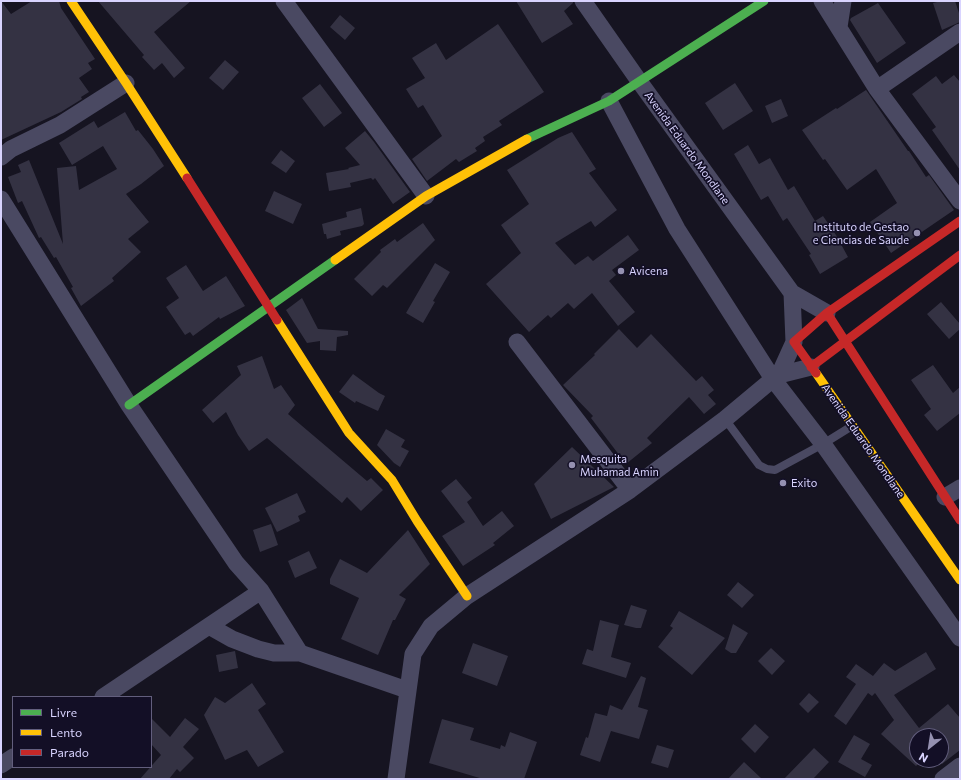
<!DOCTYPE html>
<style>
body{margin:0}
#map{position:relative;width:961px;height:780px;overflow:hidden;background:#161421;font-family:Commissioner,sans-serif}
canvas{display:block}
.frame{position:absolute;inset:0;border:2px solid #d9d4ff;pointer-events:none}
.legend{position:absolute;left:12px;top:696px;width:140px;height:72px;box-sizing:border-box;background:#130f26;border:1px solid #625e7d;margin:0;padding:5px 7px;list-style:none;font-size:12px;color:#d9d4ff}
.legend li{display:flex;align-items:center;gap:8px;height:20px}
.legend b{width:20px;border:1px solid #625e7d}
.north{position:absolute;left:909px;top:728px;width:40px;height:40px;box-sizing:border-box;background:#130f26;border:1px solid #625e7d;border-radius:50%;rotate:210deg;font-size:11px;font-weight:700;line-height:16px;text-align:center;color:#d9d4ff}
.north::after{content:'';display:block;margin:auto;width:14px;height:18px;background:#9591b1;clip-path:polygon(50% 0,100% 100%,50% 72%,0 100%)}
</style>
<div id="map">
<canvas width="961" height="780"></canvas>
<div class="frame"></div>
<ul class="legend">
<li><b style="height:5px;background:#4caf50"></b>Livre</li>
<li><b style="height:5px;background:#ffc107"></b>Lento</li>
<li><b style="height:5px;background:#c62828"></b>Parado</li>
</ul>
<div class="north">N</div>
</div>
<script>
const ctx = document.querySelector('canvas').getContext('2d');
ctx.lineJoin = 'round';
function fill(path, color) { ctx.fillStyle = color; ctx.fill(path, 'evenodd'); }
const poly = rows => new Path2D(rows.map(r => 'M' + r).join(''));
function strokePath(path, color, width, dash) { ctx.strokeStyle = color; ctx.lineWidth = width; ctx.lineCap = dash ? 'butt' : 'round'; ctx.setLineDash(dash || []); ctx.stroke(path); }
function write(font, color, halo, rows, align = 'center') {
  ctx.font = font + ' Commissioner,sans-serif'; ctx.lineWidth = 3.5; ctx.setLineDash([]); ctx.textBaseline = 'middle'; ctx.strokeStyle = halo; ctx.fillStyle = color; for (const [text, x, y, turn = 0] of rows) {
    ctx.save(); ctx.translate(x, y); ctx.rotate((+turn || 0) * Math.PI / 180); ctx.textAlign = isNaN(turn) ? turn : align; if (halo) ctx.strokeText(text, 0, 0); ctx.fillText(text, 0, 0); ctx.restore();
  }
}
fill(poly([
 [1,1,11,14,32,1,59,1,61,8,95,59,88,63,92,69,79,78,89,92,81,97,82,99,61,112,1,140],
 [98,1,191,1,154,32,185,68,174,78,162,63,154,70,142,57,144,55],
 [516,1,573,1,573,3,564,11,573,24,542,43],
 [941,1,955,1,960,16,960,22,942,30,933,3],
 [878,3,906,43,877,63,850,20,851,18],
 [340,15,355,28,345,40,330,27],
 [498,24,544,92,499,121,502,125,483,137,485,141,475,148,477,151,459,162,456,159,427,181,412,159,442,136,423,105,418,108,406,89,425,78,412,58,436,43,446,60],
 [225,60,239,72,223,90,209,78],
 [954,75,960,82,960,170,932,130,936,127,912,94,936,76,942,84],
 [735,83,753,111,723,130,705,103],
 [320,84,342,113,324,127,302,98],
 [866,90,908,151,909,151,926,177,929,175,954,210,891,253,870,222,897,203,876,169,847,190,825,159,823,160,802,130,836,108,837,109],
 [781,99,788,116,772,123,765,106],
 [125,112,136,131,138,130,153,149,164,166,141,184,126,194,149,222,128,239,141,252,112,278,114,281,81,306,71,288,73,287,56,257,54,258,41,237,39,238,22,201,18,203,8,177,21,172,18,165,29,160,63,244,57,168,76,166,79,190,117,169,103,146,72,165,59,143,94,121,98,128],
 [365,131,374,142,410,192,393,204,375,178,373,180,371,178,350,183,351,187,329,191,326,173,349,169,348,168,360,165,345,148],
 [572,132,596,169,589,173,617,210,595,227,591,221,555,243,575,265,588,256,593,261,628,235,639,250,612,270,616,275,609,281,635,312,618,326,592,293,574,309,568,303,551,318,548,315,529,332,486,284,521,253,501,225,529,204,507,170,558,138],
 [748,145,759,164,770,158,788,190,794,186,815,221,823,216,836,235,848,257,820,274,809,255,811,254,787,218,783,221,768,196,761,200,734,154],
 [281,150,295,161,286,173,271,163],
 [274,191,302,204,293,224,265,211],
 [361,208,364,224,362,226,340,231,341,235,327,239,326,234,324,234,322,224,347,217,346,212],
 [423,223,435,240,387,288,383,285,372,296,354,279,381,252,380,250,395,239,397,242],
 [435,263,450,272,433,301,435,302,423,323,406,313],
 [186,265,203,291,226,276,245,306,220,319,219,317,193,336,190,332,185,335,166,307,179,298,166,278],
 [302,298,318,329,348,331,348,335,337,337,336,351,320,350,320,341,307,343,286,310],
 [941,302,960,324,960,329,949,339,927,314],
 [619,329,637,348,651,334,696,381,702,376,714,390,708,395,716,404,704,414,689,397,647,438,652,443,626,464,591,418,593,416,563,385,595,355,594,354],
 [262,356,274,389,281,385,295,405,288,414,367,481,371,478,383,490,361,511,347,497,342,503,267,438,249,451,238,435,226,412,213,423,202,410,241,375,237,366],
 [933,365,953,393,960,387,960,413,937,431,924,415,931,409,911,380],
 [353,374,379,393,385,396,378,411,356,401,355,403,339,392],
 [386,429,405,440,401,447,409,451,400,467,394,463,377,445],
 [572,447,614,487,551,519,534,484],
 [456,479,472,498,467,502,483,526,502,511,514,526,493,543,495,545,463,566,442,536,465,522,441,491],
 [297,493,306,512,298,516,300,521,277,532,265,508],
 [271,524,278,545,260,552,253,530],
 [408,530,430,564,399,595,406,599,395,620,393,620,378,655,341,639,359,598,330,584,330,579,340,559,367,573],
 [309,551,317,568,295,578,288,561],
 [738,582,754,595,742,608,727,595],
 [631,605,647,610,641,628,636,628,624,625],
 [679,611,725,638,692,675,658,647,673,628,670,626],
 [600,620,619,625,611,657,631,663,626,678,582,664,587,649,593,651],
 [733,624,748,633,736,653,731,653,725,649],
 [473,643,508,656,497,686,462,673],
 [771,648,785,661,772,675,758,661],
 [235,651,238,668,219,672,216,655],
 [926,652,936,669,894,695,919,728,948,704,960,718,960,750,942,764,938,760,941,760,941,736,917,736,917,760,922,760,916,766,881,734,894,720,875,693,872,696,868,693,846,725,834,716,856,684,846,677,856,664,873,676,884,663,895,671],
 [641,676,646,678,638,707,648,710,639,739,611,731,600,762,580,755,586,737,588,738,595,713,607,716,610,705,622,710],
 [252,683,266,704,258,710,284,752,258,767,247,750,225,760,204,715,215,697,225,703],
 [809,693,819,702,808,713,799,704],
 [151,718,170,737,185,718,199,729,183,747,194,758,180,772,177,769,169,779,140,779,161,755,151,744],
 [442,719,474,728,470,740,500,749,501,745,505,747,510,732,537,742,524,779,483,779,429,763],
 [755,724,769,737,755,753,741,739],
 [854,735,870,744,861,759,872,765,865,777,838,762],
 [657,745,674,750,668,768,651,763],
 [814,748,829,762,813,779,784,779],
 [744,762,762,779,728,779]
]), '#343243');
strokePath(poly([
 [725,419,759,465,767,469,775,470,823,444,852,426]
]), '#4a4962', 8);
strokePath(poly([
 [284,1,426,196],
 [583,1,639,81,792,293,827,313],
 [822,1,877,89,960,201],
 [839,27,843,1],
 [877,89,960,32],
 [609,101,677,229,773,379,823,444,960,638],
 [1,157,11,149,60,125,126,83],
 [1,199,129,405,236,563,261,591,300,653,407,690],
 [517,342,630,490],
 [779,375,794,342,792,293],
 [945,497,960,488],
 [209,626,232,639,258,649,274,653,300,653],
 [103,697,261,591],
 [1,765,13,757],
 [396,779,413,654,431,626,467,596,630,490,725,419,773,379,779,375,811,367],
 [943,779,960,766]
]), '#4a4962', 17);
strokePath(poly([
 [527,139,609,101,764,1],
 [129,405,335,260]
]), '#4caf50', 9);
strokePath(poly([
 [71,1,126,83,187,178],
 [335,260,426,196,527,139],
 [277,320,349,433,392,480,417,521,467,596],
 [816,373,960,580]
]), '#ffc107', 9);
strokePath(poly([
 [187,178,277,320],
 [827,313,960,520],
 [811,367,960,255],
 [816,373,794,342,827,313,960,221]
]), '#c62828', 9);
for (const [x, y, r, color] of [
 [917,233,4,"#9591b1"],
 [621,271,4,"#9591b1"],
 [572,465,4,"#9591b1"],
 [783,483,4,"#9591b1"]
]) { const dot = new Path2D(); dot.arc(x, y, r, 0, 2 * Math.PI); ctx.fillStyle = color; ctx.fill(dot); strokePath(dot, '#130f26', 1.5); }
write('11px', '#d9d4ff', '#130f26', [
 ["Avenida Eduardo Mondlane",687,148,54],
 ["Avenida Eduardo Mondlane",863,441,55]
]);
write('11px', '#d9d4ff', '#130f26', [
 ["Instituto de Gestao",909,227,"right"],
 ["e Ciencias de Saude",909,240,"right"],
 ["Avicena",629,271],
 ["Mesquita",580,459],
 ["Muhamad Amin",580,472],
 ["Exito",791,483]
], 'left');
</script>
